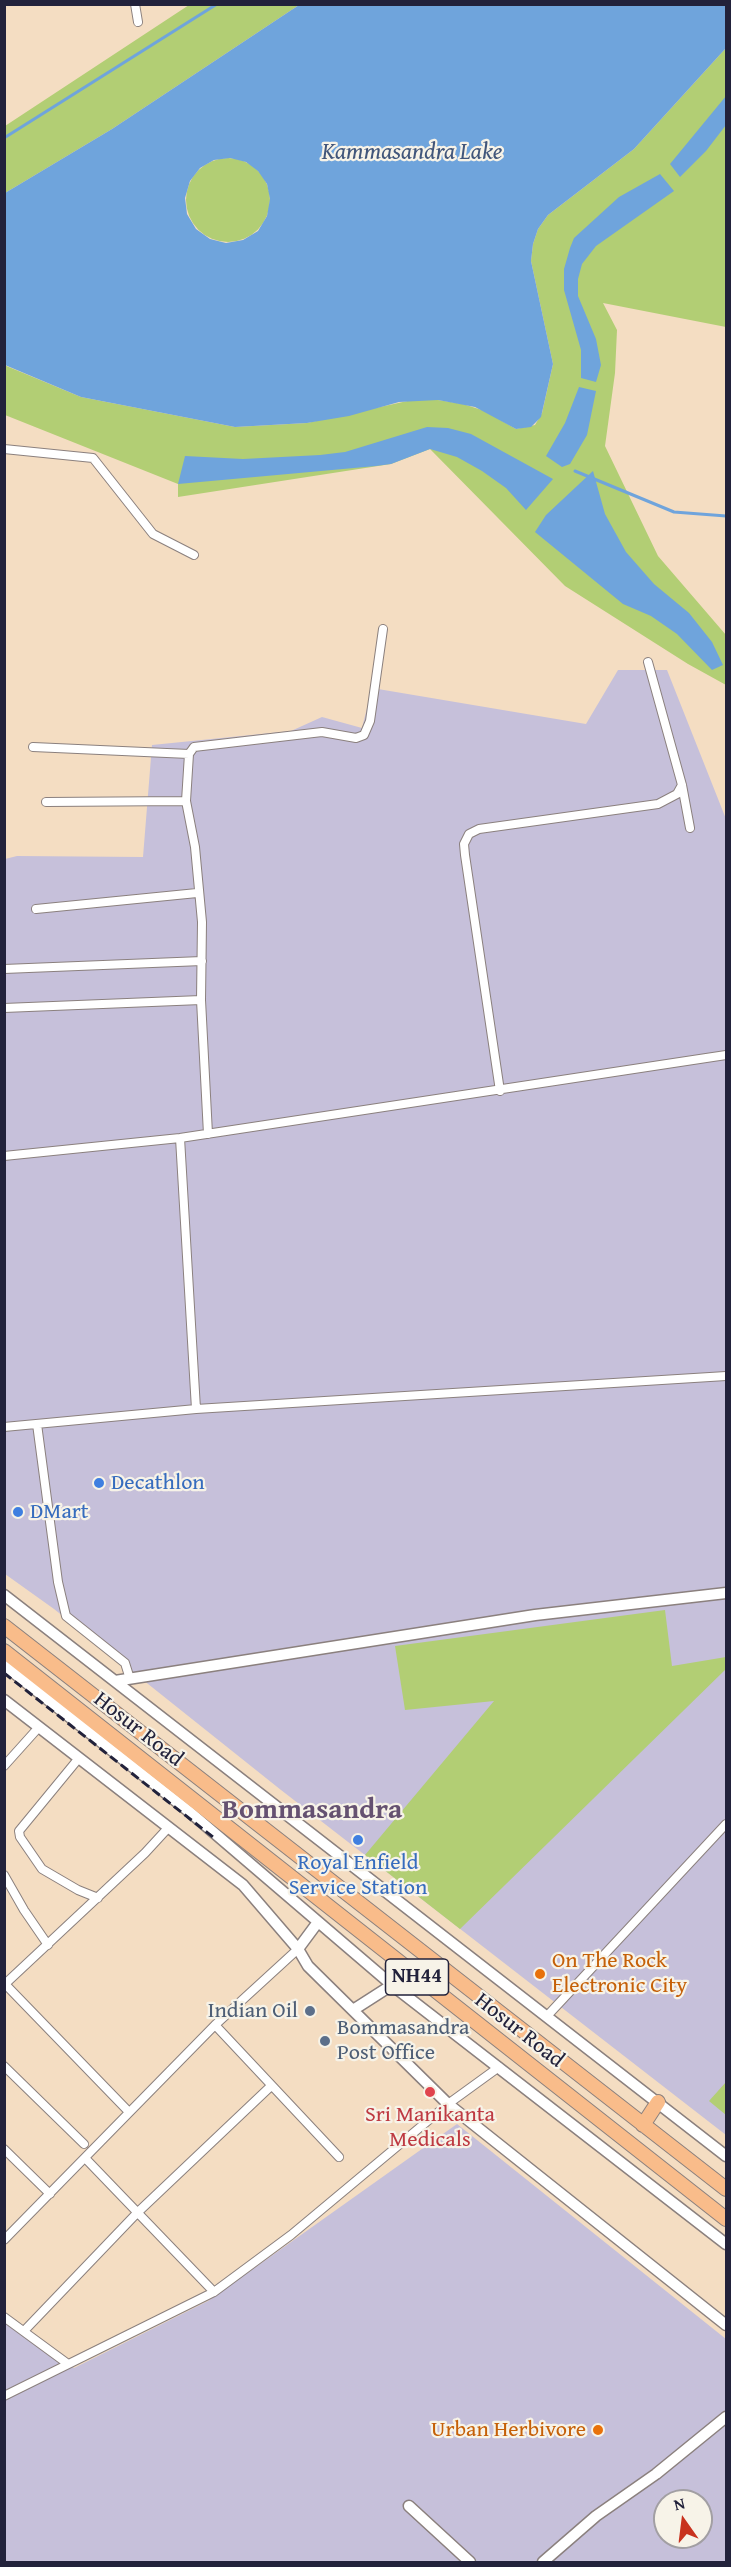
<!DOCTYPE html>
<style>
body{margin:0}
#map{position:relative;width:731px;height:2567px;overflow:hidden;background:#f4ddc2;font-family:"Gentium Book Plus",serif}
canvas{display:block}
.frame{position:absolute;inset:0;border:6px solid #22223b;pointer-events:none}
.north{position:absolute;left:653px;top:2489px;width:60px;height:60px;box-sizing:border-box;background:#f7f3e8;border:2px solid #a29fa3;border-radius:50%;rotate:346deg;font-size:16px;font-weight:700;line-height:24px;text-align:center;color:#22223b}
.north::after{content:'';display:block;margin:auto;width:21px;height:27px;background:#c8321e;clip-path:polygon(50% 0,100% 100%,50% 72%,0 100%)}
</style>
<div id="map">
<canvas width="731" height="2567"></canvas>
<div class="frame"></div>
<div class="north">N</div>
</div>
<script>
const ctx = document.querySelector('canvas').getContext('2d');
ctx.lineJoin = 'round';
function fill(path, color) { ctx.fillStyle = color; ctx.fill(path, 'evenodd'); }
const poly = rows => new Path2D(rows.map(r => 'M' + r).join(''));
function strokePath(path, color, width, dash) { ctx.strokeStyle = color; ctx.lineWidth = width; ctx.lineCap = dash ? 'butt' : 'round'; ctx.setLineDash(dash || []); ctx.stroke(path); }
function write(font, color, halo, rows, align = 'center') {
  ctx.font = font + ' "Gentium Book Plus",serif'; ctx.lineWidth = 4.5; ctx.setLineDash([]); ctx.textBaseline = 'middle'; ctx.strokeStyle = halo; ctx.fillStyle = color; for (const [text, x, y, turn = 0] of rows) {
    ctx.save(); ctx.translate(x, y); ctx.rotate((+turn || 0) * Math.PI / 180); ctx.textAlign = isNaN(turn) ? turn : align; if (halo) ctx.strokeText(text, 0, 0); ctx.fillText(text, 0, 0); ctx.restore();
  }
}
fill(poly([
 [618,670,667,670,726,819,726,2135,281,1790,54,1609,5,1574,5,859,17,856,143,857,152,745,291,731,322,717,362,728,372,688,586,724],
 [457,2124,726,2339,726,2562,5,2562,4,2311,74,2368,208,2301],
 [665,2501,701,2501,701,2537,665,2537]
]), '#c6c0da');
fill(poly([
 [189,5,299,5,112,129,5,193,5,126],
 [726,48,726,327,603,303,617,330,615,373,605,446,658,556,726,635,726,685,688,664,565,586,430,449,391,464,178,497,178,484,5,415,4,365,81,397,235,427,307,423,412,400,438,400,463,404,485,411,516,429,535,425,542,413,553,364,531,261,533,244,538,229,548,215,634,149],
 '186 200a42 42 0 1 1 84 0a42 42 0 1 1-84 0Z',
 [665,1610,672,1666,726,1657,726,1669,460,1929,365,1855,494,1701,405,1710,395,1646],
 [726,2082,726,2115,709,2101]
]), '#b2ce74');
fill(poly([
 [299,5,726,5,726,48,634,149,548,215,538,229,533,244,531,261,553,364,541,417,531,427,516,429,475,407,438,400,399,402,349,416,307,423,235,427,81,397,5,365,5,193,112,129],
 [230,158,246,162,258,171,267,184,270,199,267,216,258,231,243,240,226,243,210,239,196,229,187,214,185,198,190,181,200,168,214,160],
 [726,96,726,125,706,151,680,177,670,164],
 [660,174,674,191,596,246,582,264,578,279,578,296,596,339,601,365,596,382,581,378,581,350,564,290,564,269,570,248,574,238,619,197],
 [579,387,596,391,587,435,570,464,562,467,546,456,565,423],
 [427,427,448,428,471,434,553,479,526,510,506,488,482,471,457,457,430,449,391,464,376,466,178,484,185,456,243,459,320,455,345,452],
 [593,471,605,514,626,552,654,584,689,613,712,642,723,665,712,670,677,634,651,616,623,604,535,532,546,515]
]), '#6fa4dc');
strokePath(poly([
 [4,138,217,4],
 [575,471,674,512,726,516]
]), '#6fa4dc', 3);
const minor = poly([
 [135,4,138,22],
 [4,449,93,458,153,534,194,555],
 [648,662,682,785,690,828],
 [33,747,189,754],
 [46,802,186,801],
 [36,909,197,893],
 [4,969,202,961],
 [4,1008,201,1000],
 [500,1091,465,855,464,844,469,834,479,829,658,804,677,794,682,785],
 [208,1134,201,1000,202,922,195,847,186,801,189,754,194,747,322,732,356,738,364,735,370,721,383,629],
 [180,1138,196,1409],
 [4,1156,180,1138,726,1055],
 [37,1424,58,1582,66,1616,125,1663,130,1679],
 [4,1427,196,1409,726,1376],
 [79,1758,19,1831,20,1837,42,1869,78,1890,98,1898],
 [4,1766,39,1727],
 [4,1875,24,1910,48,1945],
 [548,2015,726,1824],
 [215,2025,339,2157],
 [4,2066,84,2144],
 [129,2112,5,1984,145,1853,168,1828],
 [4,2149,50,2194],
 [85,2158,214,2292],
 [4,2240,215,2025,298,1949],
 [4,2317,68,2364],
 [24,2331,137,2213,271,2086],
 [4,2396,214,2292,291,2235,448,2104,499,2067]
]);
const tertiary = poly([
 [4,1595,726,2156],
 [4,1665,191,1813,392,1985,726,2244],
 [115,1681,535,1615,726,1593],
 [4,1700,243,1885,298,1949,308,1966,448,2104,726,2325],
 [298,1949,318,1922],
 [353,2010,392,1985],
 [409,2506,470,2562],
 [543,2562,596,2516,656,2474,726,2417]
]);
const trunk = poly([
 [4,1626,726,2189],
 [4,1651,726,2219],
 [643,2125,658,2102]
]);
strokePath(minor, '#8b807e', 10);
strokePath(tertiary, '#8b807e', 13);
strokePath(trunk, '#8b807e', 16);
strokePath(minor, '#fff', 8);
strokePath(tertiary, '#fff', 10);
strokePath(trunk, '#f9bc8a', 14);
strokePath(poly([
 [4,1673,213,1837]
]), '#22223b', 3, [9, 4.5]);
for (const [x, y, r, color] of [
 [99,1483,6,"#3f7fe0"],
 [18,1512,6,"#3f7fe0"],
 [358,1840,6,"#3f7fe0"],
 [540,1974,6,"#e8710a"],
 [310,2011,6,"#5c6f8a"],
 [325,2041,6,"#5c6f8a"],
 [430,2092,6,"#e0444e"],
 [598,2430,6,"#e8710a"]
]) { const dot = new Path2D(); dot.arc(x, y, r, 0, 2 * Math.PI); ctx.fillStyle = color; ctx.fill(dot); strokePath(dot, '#f7f3e8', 2); }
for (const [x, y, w] of [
 [417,1977,63]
]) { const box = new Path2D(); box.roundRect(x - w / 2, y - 18, w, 36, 4.5); ctx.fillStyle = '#f7f3e8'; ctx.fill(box); strokePath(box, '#22223b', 1.5); }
write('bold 21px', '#22223b', null, [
 ["NH44",417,1977]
]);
write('22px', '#366cbe', '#f7f3e8', [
 ["Decathlon",111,1483],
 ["DMart",30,1512],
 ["Royal Enfield",358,1863,"center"],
 ["Service Station",358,1888,"center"]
], 'left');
write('22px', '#22223b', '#f7f3e8', [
 ["Hosur Road",138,1730,38],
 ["Hosur Road",519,2031,38]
]);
write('22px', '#c56008', '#f7f3e8', [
 ["On The Rock",552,1961],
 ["Electronic City",552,1986],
 ["Urban Herbivore",586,2430,"right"]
], 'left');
write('22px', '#4e5e75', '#f7f3e8', [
 ["Indian Oil",298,2011],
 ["Bommasandra",337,2028,"left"],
 ["Post Office",337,2053,"left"]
], 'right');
write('22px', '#be3a42', '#f7f3e8', [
 ["Sri Manikanta",430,2115],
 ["Medicals",430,2140]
]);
write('italic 24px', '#41567b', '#f7f3e8', [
 ["Kammasandra Lake",412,153]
]);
write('bold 28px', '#655171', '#f7f3e8', [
 ["Bommasandra",312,1811]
]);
</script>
